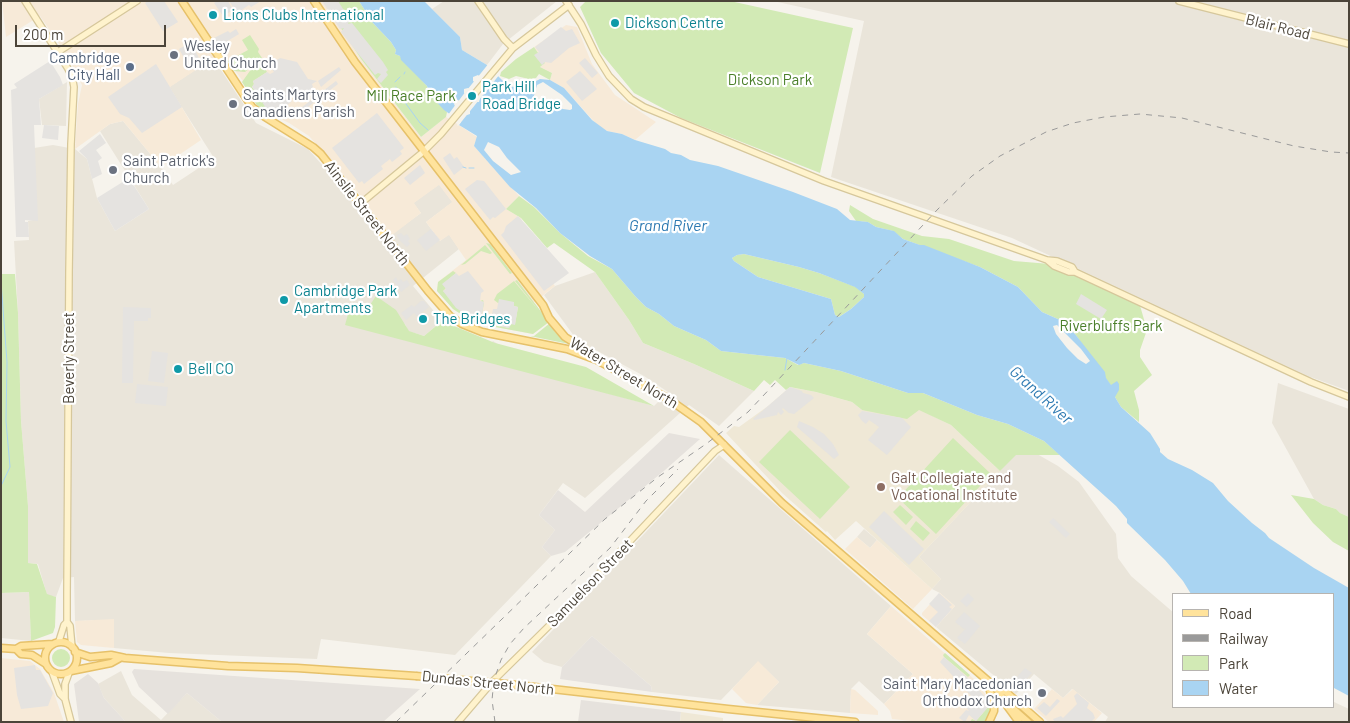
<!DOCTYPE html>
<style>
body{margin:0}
#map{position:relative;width:1350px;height:723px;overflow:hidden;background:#f6f3ec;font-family:Barlow,sans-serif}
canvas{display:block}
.frame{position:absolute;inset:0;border:2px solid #4b4439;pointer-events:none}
.legend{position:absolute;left:1172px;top:593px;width:162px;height:115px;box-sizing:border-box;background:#fff;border:1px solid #b7b4b0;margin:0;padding:6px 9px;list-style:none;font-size:15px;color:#4b4439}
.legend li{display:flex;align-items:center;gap:10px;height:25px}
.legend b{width:25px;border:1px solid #b7b4b0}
.scale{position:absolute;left:15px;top:25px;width:151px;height:22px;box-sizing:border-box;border:2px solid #4b4439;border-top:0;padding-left:6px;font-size:15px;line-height:18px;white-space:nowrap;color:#4b4439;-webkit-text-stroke:4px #fff;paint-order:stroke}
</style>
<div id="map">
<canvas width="1350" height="723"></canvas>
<div class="frame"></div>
<ul class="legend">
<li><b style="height:6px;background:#ffe39c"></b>Road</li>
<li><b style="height:6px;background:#9a9a9a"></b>Railway</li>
<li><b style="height:14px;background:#d2eab5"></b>Park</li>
<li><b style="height:14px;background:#a9d4f2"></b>Water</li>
</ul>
<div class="scale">200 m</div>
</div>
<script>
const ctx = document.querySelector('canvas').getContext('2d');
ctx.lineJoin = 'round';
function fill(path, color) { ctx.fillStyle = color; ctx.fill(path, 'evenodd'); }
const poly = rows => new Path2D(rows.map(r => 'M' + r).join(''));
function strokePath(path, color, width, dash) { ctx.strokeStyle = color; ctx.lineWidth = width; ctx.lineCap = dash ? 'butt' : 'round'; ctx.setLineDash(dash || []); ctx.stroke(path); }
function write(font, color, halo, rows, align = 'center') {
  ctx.font = font + ' Barlow,sans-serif'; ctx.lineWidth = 4.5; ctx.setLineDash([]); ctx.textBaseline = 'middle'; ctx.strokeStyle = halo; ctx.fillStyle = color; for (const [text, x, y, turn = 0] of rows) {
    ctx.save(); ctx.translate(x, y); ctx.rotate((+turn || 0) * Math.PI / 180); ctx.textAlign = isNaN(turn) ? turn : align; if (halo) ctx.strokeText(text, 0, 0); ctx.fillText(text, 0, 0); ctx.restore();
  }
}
fill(poly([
 [444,1,557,1,503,44,487,65,462,50,460,37,432,9],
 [773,1,1349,1,1349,391,1308,376,1012,238,831,177,864,21],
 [213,58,256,123,308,149,339,184,381,241,421,213,413,203,439,184,453,202,426,222,440,241,449,234,459,249,413,286,442,321,424,336,408,331,405,324,366,311,346,324,475,358,493,341,503,347,490,361,654,406,668,392,644,376,577,340,544,295,555,286,595,272,629,320,643,343,694,364,754,391,719,426,689,405,585,498,563,483,539,515,555,530,542,547,551,556,455,655,321,639,317,659,169,653,114,648,114,620,75,621,74,577,63,578,56,597,47,595,38,564,28,563,28,506,21,421,18,313,14,241,29,240,28,221,37,219,34,148,53,145,75,149,87,159,97,198,115,231,149,209,100,131,110,124,123,121,161,167,173,185,214,158,169,87],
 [67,82,66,126,42,125,39,99],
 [1278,383,1349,409,1349,517,1340,513,1336,509,1323,505,1314,499,1272,423],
 [1023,446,1058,466,1079,482,1116,534,1118,558,1131,576,1174,613,1174,707,1334,707,1334,702,1349,709,1349,722,1105,722,1108,717,1072,689,1063,698,1034,674,1016,694,936,627,955,606,940,593,932,589,941,579,919,557],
 [719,455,891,606,867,634,913,674,884,704,859,681,851,689,850,713,757,705,779,682,758,662,721,700,652,692,651,686,592,636,562,667,544,662,532,652],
 [864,529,877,540,870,548,857,537],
 [29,592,31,641,1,638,1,593],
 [121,671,132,695,161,720,187,693,222,722,126,722,104,698,98,684]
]), '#eae5da');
fill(poly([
 [2,1,323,1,361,59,421,137,446,117,459,125,477,137,474,146,519,196,506,209,521,218,535,259,555,286,532,304,538,312,541,310,533,334,490,326,470,320,453,309,437,291,438,282,466,260,449,235,440,241,426,222,452,202,439,185,414,203,421,213,391,236,350,182,309,136,289,123,265,111,222,53,170,87,201,140,161,167,123,121,110,124,75,149,78,104,82,85,66,54,40,16,6,37],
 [566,25,577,27,592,64,615,95,656,122,635,140,622,134,607,131,599,127,564,88,550,80,552,73,540,67,545,63,534,47],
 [857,537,870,548,877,540,932,589,913,609,845,549],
 [940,593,955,606,936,627,922,615,922,613],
 [891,606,974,679,985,694,990,704,989,715,984,722,921,722,892,719,890,711,884,704,913,674,867,634],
 [114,619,114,648,81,645,77,642,75,621],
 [1,658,30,661,40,669,54,693,64,722,2,722],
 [758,661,779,682,757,705,746,703,732,689],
 [851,689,855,690,878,711,878,715,850,713],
 [1052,689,1063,698,1073,689,1102,713,1094,722,1049,722,1034,709]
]), '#f7ead8');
fill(poly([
 [669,433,700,439,665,470,565,552,551,556,542,547,555,530,539,515,558,490,585,512],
 [592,636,651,686,652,692,560,679,562,667],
 [134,669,420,689,383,722,222,722,187,693,168,714,139,687,132,672],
 [88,674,98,683,104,698,126,722,79,722,74,684],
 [581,700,681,712,680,722,578,722]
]), '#e6e2dd');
fill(poly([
 [790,387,816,392,852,402,862,410,919,409,951,425,1000,471,919,557,941,579,932,589,856,521,835,540,827,531,826,532,782,493,726,433,734,426,739,427,768,406],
 [681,712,723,718,723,722,680,722]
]), '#efe8d6');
fill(poly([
 [323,1,359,1,373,23,391,42,396,50,395,54,400,56,427,86,430,95,447,112,446,117,421,137,361,59],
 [586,1,730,1,853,28,820,173,681,118,634,93,601,53,580,7],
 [250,35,259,49,258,52,262,58,245,72,234,71,228,61,248,50,242,40],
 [534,47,545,63,540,67,552,73,550,80,539,74,536,78,529,79,516,76,509,79,500,76,501,72,516,59],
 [260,61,267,72,253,81,254,84,252,87,274,113,283,107,282,103,285,107,285,109,273,117,258,107,242,82,252,68],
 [519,196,534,207,560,233,588,256,612,269,635,296,646,307,659,314,674,326,706,340,721,351,785,358,798,365,804,363,841,371,908,393,923,393,977,415,1008,424,1044,441,1060,455,1016,455,1000,471,951,425,919,410,907,419,862,410,852,402,816,392,790,387,786,390,775,380,770,385,764,380,754,391,694,364,643,343,629,320,595,272,554,243,547,248,521,218,506,209],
 [850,205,873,219,922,236,949,239,1014,261,1050,264,1139,302,1147,330,1140,350,1140,357,1152,375,1134,391,1139,410,1139,422,1121,407,1115,397,1111,386,1075,334,1060,320,1042,312,1018,287,980,267,903,239,893,231,876,227,868,222,856,221,849,211],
 [486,243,490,244,512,273,510,274],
 [485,245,492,253,490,254,481,251,465,264,461,265],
 [744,254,799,267,819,273,856,287,864,294,864,297,851,309,839,317,835,315,831,299,758,277,734,261,732,258,737,255],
 [453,271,456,273,443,284,446,288,443,291,475,315,477,314,484,302,480,301,483,300,484,303,480,324,470,320,453,309,437,291,438,282],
 [1,274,15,274,18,313,21,421,28,506,28,563,37,564,47,594,56,597,55,627,53,633,31,641,29,592,1,593],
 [517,280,549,322,533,334,490,326,490,320,495,321,495,325,509,328,510,324,515,324,518,307,514,306,514,302,498,303,494,300,497,294,514,281,539,311,515,281],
 [376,296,396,310,409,331,424,336,442,321,495,343,586,367,654,406,345,325,350,307,366,311],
 [550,323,555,332,569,344,530,336,534,336],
 [790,430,850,487,820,519,759,462],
 [953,438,991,474,936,534,898,498],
 [1291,495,1314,499,1323,505,1336,509,1340,513,1349,517,1349,551,1333,542,1313,523],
 [900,505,913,517,906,525,893,512],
 [916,521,930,533,923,541,910,529],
 '52 658a9 9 0 1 1 18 0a9 9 0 1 1-18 0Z',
 [945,653,970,675,968,677,944,657,943,655],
 [987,704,990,704,990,709,989,715,985,722,970,722,972,719,976,721,989,706]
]), '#d2eab5');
fill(poly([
 [148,1,164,1,178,22,163,31,145,3],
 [217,1,228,1,233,10,223,16,214,3],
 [229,1,261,1,251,7,249,5,237,13],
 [322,1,338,1,350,20,348,24,352,23,383,62,388,70,386,72,388,75,381,83,377,79,381,74,378,73,375,75,341,32,344,28,340,29],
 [561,27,566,31,572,29,580,43,569,48,551,63,545,62,542,65,534,55,539,52,535,47],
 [236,29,239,34,221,45,217,43,214,38,228,31,230,33],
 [191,42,199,58,188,65,179,49],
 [280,58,297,62,308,79,317,81,312,84,313,87,311,89,313,92,300,102,295,94,289,96,287,98,289,98,292,101,285,107,281,103,283,107,274,113,272,110,268,111,252,87,254,84,253,81,267,72,270,74,274,72,269,65],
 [585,58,598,73,592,78,579,63],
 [50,61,60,77,63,85,39,99,41,125,34,125,38,221,25,220,25,222,28,222,29,237,16,237,11,90,17,88,14,84],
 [156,64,182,107,142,133,129,118,120,114,108,97],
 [339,67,341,70,321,87,318,81],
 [580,71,597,89,582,101,566,82],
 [336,81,338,84,300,113,297,111],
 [377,113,404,148,400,151,402,154,392,162,390,159,381,166,383,169,364,184,362,181,359,183,332,148],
 [44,125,59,126,58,140,42,138],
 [100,134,106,143,96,150,102,158,98,161,102,174,92,179,87,159,79,151],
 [450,153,454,159,457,157,464,167,454,175,443,158],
 [420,165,425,173,410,185,404,178],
 [129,178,149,209,115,231,97,198],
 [477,180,484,181,506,209,495,218,493,217,490,220,465,189],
 [518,216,569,273,544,291,501,235,504,232,506,226],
 [431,229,440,240,426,251,417,240],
 [401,233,404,236,407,234,410,239,408,241,410,244,407,247,399,240,397,235],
 [468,271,484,291,481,293,480,301,484,302,482,315,478,314,479,318,477,319,475,316,473,319,456,308,443,291,446,289,442,284,456,273,459,276],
 [396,277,398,281,401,279,403,282,407,280,410,285,401,292,393,280],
 [1081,294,1107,310,1101,319,1076,304],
 [499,299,514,302,514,306,518,307,515,325,511,324,509,328,494,325,495,321,491,320,493,309,497,309],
 [421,301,424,301,429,307,417,316,414,313,406,320,401,313,412,305,414,307],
 [123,307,151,308,151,318,148,318,148,321,134,321,133,383,122,383],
 [152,351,168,353,164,383,148,381],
 [137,384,168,387,166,406,135,403],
 [790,387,802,391,803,393,811,395,814,398,794,414,789,413,783,408,782,409,784,412,781,415,778,412,777,415,755,420,753,419],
 [862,411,902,418,911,427,887,455,868,440,879,427,869,420,866,424,862,421,858,415],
 [799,421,813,427,824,434,833,444,839,455,834,459,797,427],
 [884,511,924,549,909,565,869,527],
 [1053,518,1070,534,1066,538,1049,522],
 [939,593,952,605,949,607,952,609,936,627,929,621,938,612,929,604],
 [968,593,974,599,967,607,960,601],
 [964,612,980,626,965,644,957,638,966,628,964,629,955,622],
 [944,657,968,678,988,700,986,703,989,706,976,721,969,715,965,722,959,718,966,710,969,711,966,707,974,699,940,662],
 [35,665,36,670,40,670,53,693,48,706,21,709,17,695,14,668],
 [1025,668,1032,673,1016,690,1010,685],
 [1077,693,1089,703,1087,708,1093,713,1095,718,1091,722,1055,722,1053,719,1061,716,1063,718,1077,704,1074,696],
 [1057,699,1060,701,1046,716,1037,708,1044,702,1050,707]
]), '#e5e3e0');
fill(poly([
 [359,1,424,1,460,37,462,50,487,65,509,87,526,86,540,79,550,80,564,88,592,120,607,131,622,134,635,140,665,149,671,153,681,155,690,160,718,166,793,192,837,209,850,220,868,222,876,227,894,231,903,239,920,245,924,245,980,267,1018,287,1042,312,1060,320,1075,334,1105,372,1106,378,1111,385,1117,381,1119,384,1119,390,1115,397,1121,407,1150,433,1160,449,1160,452,1168,459,1192,470,1213,483,1228,501,1252,523,1265,533,1269,538,1314,568,1349,588,1349,696,1334,688,1334,594,1191,594,1183,581,1165,560,1127,523,1127,519,1116,506,1044,441,1008,424,977,415,923,393,908,393,841,371,804,363,799,365,785,358,721,351,706,340,674,326,659,314,646,307,635,296,612,269,590,256,560,233,536,208,510,187,474,146,477,136,459,125,461,122,444,110,430,95,427,86,401,60,400,56,395,54,396,50,391,42,373,23],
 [478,75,490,86,489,89,487,90,473,81,473,77],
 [543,82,562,95,572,105,572,109,570,110,563,109,533,99,537,85],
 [468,88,480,98,479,102,477,102,464,93,464,89],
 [456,100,458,100,470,111,470,114,467,115,455,106,454,104],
 [488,142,499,147,507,158,521,172,511,175,493,161,484,150],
 [744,254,799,267,819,273,855,287,864,294,864,297,851,309,839,317,835,315,831,299,758,277,734,261,732,258,737,255],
 [1057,325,1081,349,1090,361,1086,364,1078,359,1067,348,1056,334,1053,326]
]), '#a9d4f2');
fill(poly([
 [489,63,500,74,458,126,457,125,458,123,448,115,456,104,468,112,457,103,466,91,478,100,467,90,476,79,488,87,477,78]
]), '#f6f3ec');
strokePath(poly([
 [404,74,405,72],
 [395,82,400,77],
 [396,87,397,92,404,101,420,123,428,130],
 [463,167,466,168],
 [469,168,474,168],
 [1,282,7,362,6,421,10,467,1,486],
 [785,370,787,358]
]), '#a9d4f2', 1);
const secondary = poly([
 [25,1,67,67,72,76,74,87,71,144,69,272,67,593,67,622,70,626,72,647],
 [478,1,504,39,513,48],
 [566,1,581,24,596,55,609,76,631,99,644,107,824,181,1047,260,1054,266,1069,272,1075,272],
 [1179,1,1349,44],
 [58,52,137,1],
 [360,204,423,152,441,134,513,48,569,5],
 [1047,260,1057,261,1072,267,1075,272,1311,382,1349,397],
 [59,641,64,625,67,622],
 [52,672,60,694,65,699],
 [69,673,65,684,65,699,71,722],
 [458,722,494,680,562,613,715,451,724,445]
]);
const primary = poly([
 [182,1,252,107,265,117,313,147,321,154,428,291,450,316,462,324,482,332,567,349,594,359],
 [314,1,355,62,543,305,549,318,565,337,589,352,595,359,667,398,701,422,782,503,987,680,997,689,1006,692,1040,722],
 '45 658a16 16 0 1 1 32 0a16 16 0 1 1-32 0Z',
 [1,648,16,649,21,646,53,644],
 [16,649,21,654,32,655,46,664],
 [75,652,90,657,111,655,125,658,228,666,297,668,416,676],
 [71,671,111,663,120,658],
 [987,680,994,705,994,711,989,722],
 [517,685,728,709,855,722],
 [997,689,1005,703,1019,722],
 [1010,706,1028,722]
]);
strokePath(secondary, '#d6c79b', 8);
strokePath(primary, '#e6c16a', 9);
strokePath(secondary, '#fff3cd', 5.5);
strokePath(primary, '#ffe39c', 6);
strokePath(poly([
 [396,722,605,519,658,477,706,444,748,412,938,209,972,176,1000,156,1046,132,1073,123,1104,117,1140,114,1182,118,1294,146,1331,152,1349,153],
 [495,722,492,700,494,680,501,660,510,644,524,628,610,548,646,501,678,469]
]), '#9a9a9a', 1, [6, 6]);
const primaryBridge = poly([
 [416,676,517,685]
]);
strokePath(primaryBridge, '#e6c16a', 9, []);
strokePath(primaryBridge, '#ffe39c', 6);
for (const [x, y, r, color] of [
 [213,15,5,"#0f9aa8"],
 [615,23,5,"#0f9aa8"],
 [174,55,5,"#6b7280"],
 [130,67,5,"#5c6f8a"],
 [472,96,5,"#0f9aa8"],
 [233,104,5,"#6b7280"],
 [113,170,5,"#6b7280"],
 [284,300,5,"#0f9aa8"],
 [423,319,5,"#0f9aa8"],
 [178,369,5,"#0f9aa8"],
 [881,487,5,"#8d6e63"],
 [1042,693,5,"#6b7280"]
]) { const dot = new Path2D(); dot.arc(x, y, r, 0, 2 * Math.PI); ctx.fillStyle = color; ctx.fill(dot); strokePath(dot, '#fff', 2); }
write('15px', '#0d838f', '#fff', [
 ["Lions Clubs International",223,15],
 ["Dickson Centre",625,23],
 ["Park Hill",482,87],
 ["Road Bridge",482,104],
 ["Cambridge Park",294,291],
 ["Apartments",294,308],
 ["The Bridges",433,319],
 ["Bell CO",188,369]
], 'left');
write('15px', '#4b4439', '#fff', [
 ["Blair Road",1278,27,14],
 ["Ainslie Street North",367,213,52],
 ["Beverly Street",69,358,-90],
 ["Water Street North",624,373,31],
 ["Samuelson Street",590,583,-46],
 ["Dundas Street North",488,683,6]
]);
write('15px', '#5b616d', '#fff', [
 ["Wesley",184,46],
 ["United Church",184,63],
 ["Saints Martyrs",243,95],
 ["Canadiens Parish",243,112],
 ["Saint Patrick's",123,161],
 ["Church",123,178],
 ["Saint Mary Macedonian",1032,684,"right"],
 ["Orthodox Church",1032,701,"right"]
], 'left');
write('15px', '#4e5e75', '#fff', [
 ["Cambridge",120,58],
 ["City Hall",120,75]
], 'right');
write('15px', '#4a7f2a', '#fff', [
 ["Dickson Park",770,80],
 ["Mill Race Park",411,96],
 ["Riverbluffs Park",1111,326]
]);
write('15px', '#785e54', '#fff', [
 ["Galt Collegiate and",891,478],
 ["Vocational Institute",891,495]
], 'left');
write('italic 16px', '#2e7ab2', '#fff', [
 ["Grand River",668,226],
 ["Grand River",1041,395,42]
]);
</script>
